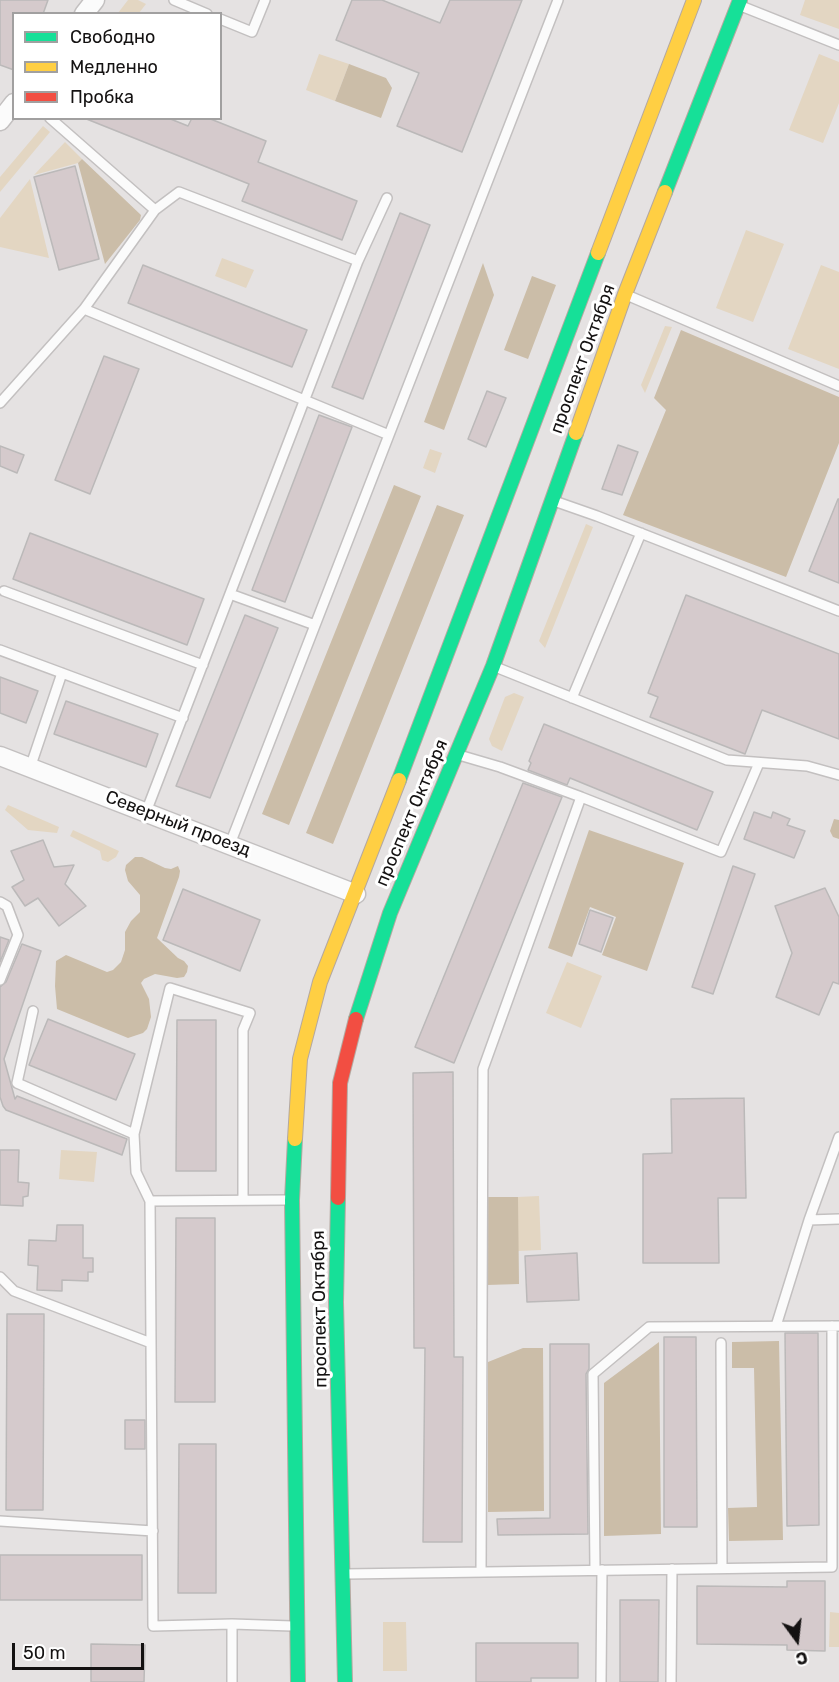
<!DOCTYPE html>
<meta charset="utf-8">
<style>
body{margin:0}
#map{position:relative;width:839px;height:1682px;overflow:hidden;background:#e5e2e2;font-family:Rubik,sans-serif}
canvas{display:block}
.legend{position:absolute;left:12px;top:12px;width:210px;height:108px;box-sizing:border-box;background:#fff;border:2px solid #a1a0a0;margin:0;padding:8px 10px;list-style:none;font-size:18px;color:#141212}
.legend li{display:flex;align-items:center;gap:12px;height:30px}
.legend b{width:30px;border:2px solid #a1a0a0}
.north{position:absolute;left:767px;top:1610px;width:60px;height:60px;-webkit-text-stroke:4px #fff;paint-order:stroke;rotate:165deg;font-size:16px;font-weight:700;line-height:24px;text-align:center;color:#141212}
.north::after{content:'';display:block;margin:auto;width:21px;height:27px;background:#141212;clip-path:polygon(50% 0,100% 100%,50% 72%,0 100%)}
.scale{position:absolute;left:12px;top:1643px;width:132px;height:27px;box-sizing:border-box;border:3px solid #141212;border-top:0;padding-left:8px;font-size:18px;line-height:21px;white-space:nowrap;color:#141212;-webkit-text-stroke:4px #fff;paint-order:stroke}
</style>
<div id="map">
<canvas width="839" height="1682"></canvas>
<ul class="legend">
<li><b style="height:8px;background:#16e098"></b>Свободно</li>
<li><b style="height:8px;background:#ffcf43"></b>Медленно</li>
<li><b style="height:8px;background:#f24e42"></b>Пробка</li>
</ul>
<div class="north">С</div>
<div class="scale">50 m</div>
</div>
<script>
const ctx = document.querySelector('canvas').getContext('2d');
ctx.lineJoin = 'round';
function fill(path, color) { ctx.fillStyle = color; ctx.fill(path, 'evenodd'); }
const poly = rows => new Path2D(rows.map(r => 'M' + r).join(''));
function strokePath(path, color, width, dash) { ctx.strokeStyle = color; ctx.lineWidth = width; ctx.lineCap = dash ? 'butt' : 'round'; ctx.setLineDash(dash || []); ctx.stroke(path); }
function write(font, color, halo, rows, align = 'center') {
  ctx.font = font + ' Rubik,sans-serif'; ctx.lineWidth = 6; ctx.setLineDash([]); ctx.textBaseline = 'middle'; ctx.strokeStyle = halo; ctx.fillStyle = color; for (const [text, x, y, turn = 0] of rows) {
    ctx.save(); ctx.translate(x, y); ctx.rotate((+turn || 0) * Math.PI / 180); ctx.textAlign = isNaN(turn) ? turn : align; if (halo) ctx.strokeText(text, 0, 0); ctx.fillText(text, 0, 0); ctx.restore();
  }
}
fill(poly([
 [128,0,138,0,146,4,139,13,118,13],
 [805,0,839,0,839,29,800,15],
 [319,54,349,64,335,101,306,90],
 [819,54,839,62,839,103,823,143,789,130],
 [43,126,50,132,0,192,0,177],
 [65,142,82,159,78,163,34,175],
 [30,179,49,258,0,247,0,218],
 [746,230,784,244,753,322,716,308],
 [222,258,254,270,246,288,215,276],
 [821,265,839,272,839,369,788,349],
 [665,326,672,327,645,393,641,385],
 [430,449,442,453,435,473,423,468],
 [586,524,593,527,545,648,539,641],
 [514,693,524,697,502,751,492,746,489,739,505,697],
 [8,805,59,827,57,833,28,830,5,810],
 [73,830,119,851,116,857,108,862,102,860,100,851,70,836],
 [567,962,602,976,581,1028,546,1013],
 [61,1150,97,1152,94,1182,59,1179],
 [539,1196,541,1250,518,1251,518,1197],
 [830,1612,839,1613,839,1647,829,1647],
 [383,1622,406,1622,407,1671,383,1671]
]), '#e3d6c2');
fill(poly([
 [349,64,386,78,392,88,381,118,335,101],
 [82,159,141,215,140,220,105,264,78,163],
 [483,263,494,295,444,430,424,422],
 [532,276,556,285,528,359,504,350],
 [681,330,839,397,839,443,786,577,623,515,666,410,654,398],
 [394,485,421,496,289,825,262,814],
 [437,505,464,515,333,844,306,833],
 [834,819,839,820,839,839,833,837,830,831],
 [589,830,684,863,647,971,602,955,616,917,590,907,572,957,548,948],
 [135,857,142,857,165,868,171,869,178,866,180,871,179,877,157,938,178,958,184,961,188,966,187,972,184,977,177,978,155,974,144,979,141,983,149,999,151,1017,147,1029,143,1033,128,1038,57,1009,55,986,56,961,66,955,107,972,113,970,121,962,125,950,125,932,131,921,140,912,140,895,128,881,125,870,126,865],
 [486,1197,518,1197,519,1284,487,1285],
 [779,1341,783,1540,729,1541,728,1508,757,1507,754,1368,732,1368,732,1342],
 [659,1342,661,1534,604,1536,604,1383],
 [523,1348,543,1348,544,1511,488,1512,488,1362]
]), '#cbbda8');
const building = poly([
 [0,0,48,0,43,14,14,14,14,70,0,65,0,0],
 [352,0,382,0,440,23,450,0,522,0,462,152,397,126,419,73,336,40,352,0],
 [84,118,168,118,188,126,192,118,208,118,266,141,258,162,357,201,342,240,242,201,249,184,84,118],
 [75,166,99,259,59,270,34,177,75,166],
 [400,213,430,225,363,399,332,387,400,213],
 [143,265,307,330,292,367,128,303,143,265],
 [104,356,139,369,90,494,55,480,104,356],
 [487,391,506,398,486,447,468,439,487,391],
 [319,415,352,427,285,602,252,590,319,415],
 [618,445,638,452,622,495,602,489,618,445],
 [0,446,24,455,17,473,0,466,0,446],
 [838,499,839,499,839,583,809,571,838,499],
 [30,533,204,599,187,645,13,579,30,533],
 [686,595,839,654,839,739,762,710,745,754,650,717,658,697,648,693,686,595],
 [245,615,278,628,210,798,176,786,245,615],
 [0,677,38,691,26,723,0,713,0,677],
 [66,701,158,734,146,767,54,734,66,701],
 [544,724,713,792,697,830,570,778,567,785,528,770,531,763,529,761,544,724],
 [523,783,562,797,454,1063,415,1047,523,783],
 [754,812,771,818,773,812,790,819,787,825,805,831,794,858,744,839,754,812],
 [43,840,54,867,74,865,65,884,86,906,59,926,38,898,25,906,12,887,24,880,11,851,43,840],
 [733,866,755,874,713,994,692,987,733,866],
 [825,888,839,917,839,984,833,982,819,1015,776,997,792,953,775,906,825,888],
 [183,889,260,920,240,971,163,940,183,889],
 [590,910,613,918,601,952,579,944,590,910],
 [0,937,9,940,0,962,0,937],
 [22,944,41,951,4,1059,15,1099,17,1096,127,1139,122,1155,6,1110,3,1106,0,1097,0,987,6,982,22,944],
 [48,1019,135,1054,116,1100,29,1065,48,1019],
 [177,1020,216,1020,216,1171,176,1171,177,1020],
 [453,1072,454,1357,463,1357,462,1542,423,1542,425,1348,414,1348,413,1073,453,1072],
 [744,1098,746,1198,718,1198,719,1263,643,1263,643,1154,672,1153,671,1099,744,1098],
 [0,1150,19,1150,18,1182,29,1183,28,1196,23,1197,23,1206,0,1205,0,1150],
 [176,1218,215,1218,215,1402,175,1402,176,1218],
 [57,1225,83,1225,83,1258,93,1258,93,1272,88,1272,88,1281,62,1280,62,1291,37,1290,38,1266,28,1265,29,1240,56,1241,57,1225],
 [577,1253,579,1300,527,1302,525,1256,577,1253],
 [7,1314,44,1314,43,1510,6,1510,7,1314],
 [785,1333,818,1333,819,1525,787,1526,785,1333],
 [664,1337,696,1337,697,1527,664,1527,664,1337],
 [550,1344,589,1344,589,1369,586,1374,588,1534,498,1535,497,1519,550,1518,550,1344],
 [125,1420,145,1420,145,1449,125,1449,125,1420],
 [179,1444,216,1444,216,1593,178,1593,179,1444],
 [0,1555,142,1555,142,1600,0,1600,0,1555],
 [787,1581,825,1581,825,1651,787,1650,787,1645,697,1644,697,1586,787,1587,787,1581],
 [620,1600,659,1600,658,1682,620,1682,620,1600],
 [476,1643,578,1643,578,1678,531,1678,531,1682,476,1682,476,1643],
 [91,1644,145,1645,144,1682,91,1682,91,1644]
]);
fill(building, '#d5cacc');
strokePath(building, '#bbb9b9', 1.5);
const lane = poly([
 [174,0,207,14],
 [741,6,839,45],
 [220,19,252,32,265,0],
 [155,210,179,192,358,261],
 [629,296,839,386],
 [84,309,389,435],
 [0,403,84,309,155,210,50,118],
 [557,502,597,516,839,611],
 [4,591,203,665],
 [230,594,315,625],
 [0,650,183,718],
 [498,668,727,760,807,766,839,775],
 [572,698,641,533],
 [459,755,500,767,581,797,483,1069,481,1572],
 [30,768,62,673],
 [581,797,721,852,759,763],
 [146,812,358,261,387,198],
 [230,844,558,0],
 [0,902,7,906,18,935,0,980],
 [33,1011,17,1083,134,1134,136,1172,150,1201],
 [134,1134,170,988,250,1013,243,1030,243,1200],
 [287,1200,150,1201,153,1626,232,1624,292,1626],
 [809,1220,839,1219],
 [0,1277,14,1291,151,1343],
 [776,1326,809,1220,839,1137],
 [721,1343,722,1568],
 [0,1521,153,1531],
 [595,1570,593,1374,649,1327,839,1326],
 [346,1574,832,1567,832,1326],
 [232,1624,232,1682],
 [601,1682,602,1570],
 [671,1682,672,1569]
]);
const street = poly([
 [84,14,95,0],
 [0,121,14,103],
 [0,756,356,894]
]);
const fast = poly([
 [665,192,740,0],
 [399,780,598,253],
 [356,1019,390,913,493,666,576,433],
 [295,1139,292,1200,298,1682],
 [338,1198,336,1302,345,1682]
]);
const slow = poly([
 [598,253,694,0],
 [576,433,625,294,665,192],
 [295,1139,300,1059,320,982,399,780]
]);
const jam = poly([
 [338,1198,340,1083,356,1019]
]);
strokePath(lane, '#c3c0c0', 12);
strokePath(street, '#c3c0c0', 21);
strokePath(fast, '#b4a8a0', 16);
strokePath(slow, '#b4a8a0', 16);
strokePath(jam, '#b4a8a0', 16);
strokePath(lane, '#fbfbfb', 9);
strokePath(street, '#fbfbfb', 18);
strokePath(fast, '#16e098', 14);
strokePath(slow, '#ffcf43', 14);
strokePath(jam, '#f24e42', 14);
write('18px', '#141212', '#fff', [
 ["проспект Октября",583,359,-70],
 ["проспект Октября",412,813,-67],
 ["Северный проезд",178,824,21],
 ["проспект Октября",320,1309,-91]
]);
</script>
